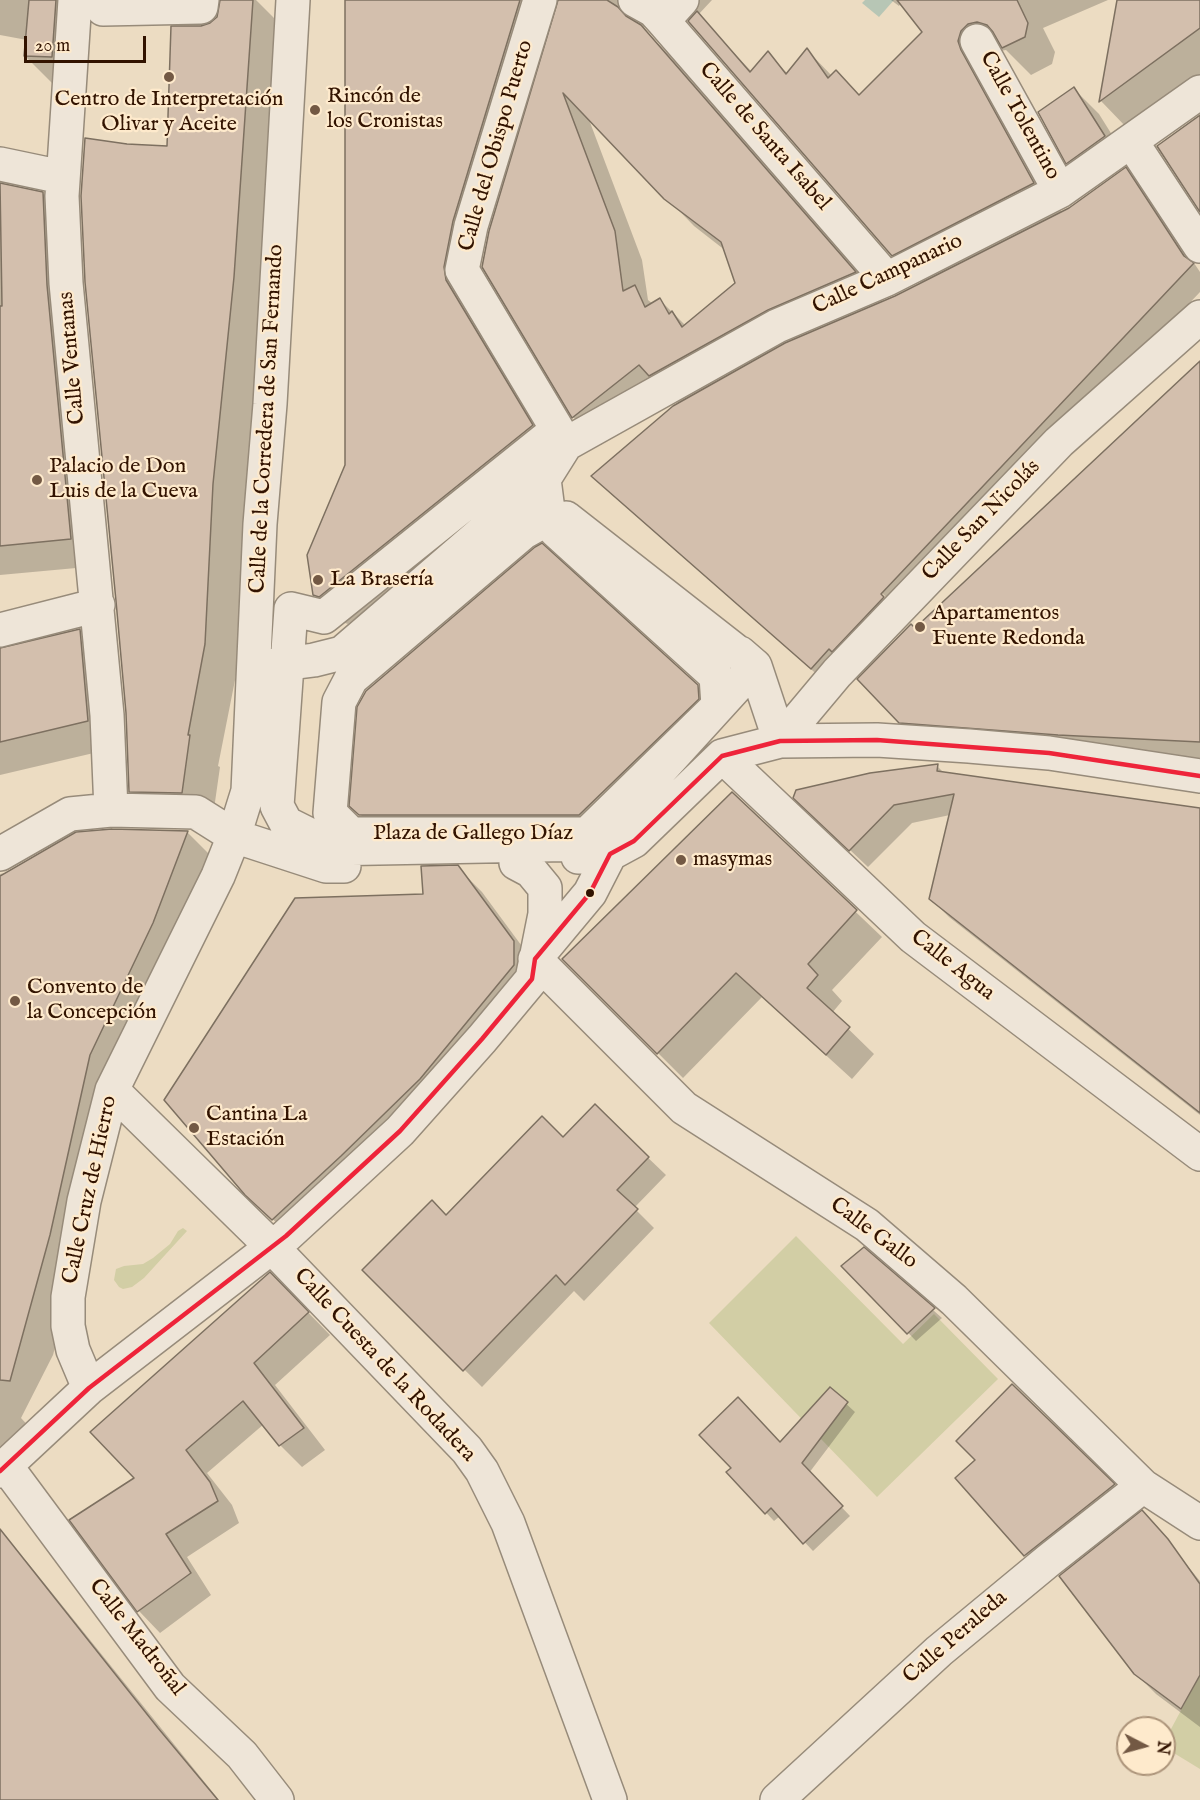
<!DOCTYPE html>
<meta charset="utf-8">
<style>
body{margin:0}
#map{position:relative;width:1200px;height:1800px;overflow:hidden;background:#ecdcc2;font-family:"IM FELL English",serif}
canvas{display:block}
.north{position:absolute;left:1116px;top:1716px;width:60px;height:60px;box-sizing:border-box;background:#feeacc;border:2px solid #ac947a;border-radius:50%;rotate:96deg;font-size:16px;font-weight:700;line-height:24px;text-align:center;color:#321300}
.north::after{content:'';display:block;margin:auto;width:21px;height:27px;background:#735944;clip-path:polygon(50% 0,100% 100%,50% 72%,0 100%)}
.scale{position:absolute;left:24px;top:36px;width:122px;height:27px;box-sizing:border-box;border:3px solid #321300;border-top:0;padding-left:8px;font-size:18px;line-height:21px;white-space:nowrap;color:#321300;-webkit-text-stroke:4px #feeacc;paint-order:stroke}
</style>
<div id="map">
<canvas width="1200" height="1800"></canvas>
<div class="north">N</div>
<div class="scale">20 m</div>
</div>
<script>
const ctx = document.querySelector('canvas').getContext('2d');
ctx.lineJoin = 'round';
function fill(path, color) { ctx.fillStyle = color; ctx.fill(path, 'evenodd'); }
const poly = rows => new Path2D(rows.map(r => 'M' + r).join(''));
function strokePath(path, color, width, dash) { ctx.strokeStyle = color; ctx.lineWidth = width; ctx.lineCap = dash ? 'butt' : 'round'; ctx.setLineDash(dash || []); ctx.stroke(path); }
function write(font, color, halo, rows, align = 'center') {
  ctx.font = font + ' "IM FELL English",serif'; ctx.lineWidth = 4.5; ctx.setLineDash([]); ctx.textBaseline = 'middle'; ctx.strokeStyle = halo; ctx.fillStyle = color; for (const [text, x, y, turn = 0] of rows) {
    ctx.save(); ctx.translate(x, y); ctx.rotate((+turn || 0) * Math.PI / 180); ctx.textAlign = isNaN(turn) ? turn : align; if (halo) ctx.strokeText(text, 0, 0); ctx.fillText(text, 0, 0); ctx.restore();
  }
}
fill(poly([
 [183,1228,187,1231,144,1278,132,1287,123,1289,119,1287,114,1280,116,1269,124,1266,143,1264,153,1258,170,1244,178,1231],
 [796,1236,903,1344,934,1314,998,1379,877,1497,709,1323],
 [1200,1675,1200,1769,1164,1747,1164,1742]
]), '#d2cea5');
fill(poly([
 [865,0,894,0,879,17,862,3]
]), '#b7c6b5');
fill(poly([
 [0,0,132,0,86,17,79,84,52,83,25,56,27,40,0,35],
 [222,0,256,0,283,27,264,308,244,516,236,675,218,766,220,767,212,823,161,822,130,791,127,146,168,148,202,27,211,25,218,18],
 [347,0,712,0,698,15,752,72,768,54,788,74,807,50,832,76,836,72,860,96,924,32,901,3,899,6,891,0,1108,0,1043,28,1055,52,1052,64,1031,75,1006,50,995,52,988,79,1062,213,1126,169,1143,187,1200,272,1200,292,899,610,877,588,875,590,900,615,829,685,610,493,679,404,667,393,601,445,573,417,483,266,557,11,549,23,480,249,471,296,560,454,348,624,342,622,314,594,346,466],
 [673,11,691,21,893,255,922,284,884,302,677,63,644,29,646,19],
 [588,117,694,226,726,251,737,283,686,326,660,300,653,304,648,300,642,260],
 [1118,0,1200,0,1200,76,1128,129,1101,101],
 [1074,89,1099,114,1129,162,1093,188,1067,163],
 [0,185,43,194,70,221,98,566,0,575],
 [1200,363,1200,763,923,744,900,722,915,630],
 [80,631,107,658,115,748,0,775,0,650],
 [697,686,715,704,597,832,378,832,351,805],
 [937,766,945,774,1200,810,1200,1115,949,917,931,899,950,815,912,823,868,867,813,815],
 [732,794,882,937,832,990,842,1001,832,1013,874,1054,852,1079,762,997,683,1078,564,959],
 [187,832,214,859,116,1082,77,1263,53,1355,21,1418,38,1436,0,1462,0,874],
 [457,867,482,892,538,968,298,1244,247,1194,425,895],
 [595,1107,666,1175,634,1208,654,1228,584,1301,574,1291,482,1387,364,1270,563,1139],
 [864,1249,942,1318,916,1341,844,1266],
 [292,1296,330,1335,275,1385,325,1450,302,1467,280,1445,264,1424,207,1473,232,1505,239,1523,187,1557,211,1595,160,1633,139,1611,136,1478],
 [1012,1386,1128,1500,1040,1570,958,1478,977,1460],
 [830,1389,855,1412,809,1473,850,1516,813,1551,780,1516,774,1521,728,1472,780,1444],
 [1161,1534,1200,1581,1200,1727,1156,1694,1135,1673],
 [11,1545,28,1563,219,1800,0,1800,0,1552]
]), '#0003');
const building = poly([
 [29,0,56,0,52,57,24,56,29,0],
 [220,0,253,0,234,277,213,484,205,644,188,735,190,735,182,793,129,792,126,713,116,601,85,282,81,196,85,138,127,144,167,146,171,26,201,26,210,23,217,17,220,0],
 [345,0,520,0,453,221,444,267,446,280,533,425,319,597,313,595,307,555,345,465,345,0],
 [558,0,607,0,618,7,626,16,641,25,856,272,768,310,649,376,639,365,572,418,482,267,489,231,558,0],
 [563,93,664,199,721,242,735,283,682,327,672,311,669,314,660,298,645,307,635,285,623,291,615,231,563,93],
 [897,0,1017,0,1028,23,1025,37,1002,48,993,32,987,25,977,22,968,24,961,31,958,41,961,50,1034,183,892,256,688,21,697,11,750,72,768,51,786,74,807,48,828,78,836,70,859,95,922,32,897,0],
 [1117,0,1200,0,1200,28,1099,102,1117,0],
 [1074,87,1105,136,1066,164,1038,112,1074,87],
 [1200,115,1200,212,1157,146,1200,115],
 [1126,167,1184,256,1194,263,881,594,884,597,832,652,829,649,811,669,591,476,673,406,785,343,895,296,1069,208,1126,167],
 [0,183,43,192,47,285,71,539,0,546,0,306,2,306,0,183],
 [1200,361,1200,742,1058,735,899,723,857,679,911,624,915,628,1200,361],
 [542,543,698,685,699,699,579,815,359,815,349,806,357,707,366,691,535,547,542,543],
 [80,629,88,721,0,742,0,648,80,629],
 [938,764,937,771,1200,808,1200,1113,929,899,954,794,894,805,849,851,793,798,796,790,870,773,938,764],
 [732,792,857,910,808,964,818,975,807,988,850,1027,826,1055,736,973,657,1054,562,959,732,792],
 [112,829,188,831,153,923,90,1055,50,1235,10,1381,0,1380,0,876,76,832,112,829],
 [458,865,514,941,514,965,420,1079,341,1156,272,1220,245,1195,164,1100,295,898,423,894,421,866,458,865],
 [595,1104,649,1157,617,1190,638,1209,565,1285,556,1275,463,1371,362,1270,432,1200,446,1215,542,1116,563,1137,595,1104],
 [864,1247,935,1308,907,1334,841,1266,864,1247],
 [270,1272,309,1312,254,1363,304,1428,279,1446,243,1401,186,1450,210,1482,218,1501,166,1534,191,1573,137,1612,69,1520,134,1478,90,1432,270,1272],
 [1012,1384,1115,1484,1024,1556,955,1478,975,1460,956,1441,1012,1384],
 [830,1387,848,1402,802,1463,843,1506,803,1544,771,1508,765,1514,726,1472,731,1468,699,1435,738,1397,780,1442,830,1387],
 [1142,1510,1168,1539,1200,1584,1200,1675,1181,1709,1134,1674,1059,1576,1142,1510],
 [0,1529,158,1728,218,1800,0,1800,0,1529]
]);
fill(building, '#d3bfad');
strokePath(building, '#7d7060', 1.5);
const minor = poly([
 [75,0,62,196,66,283,107,715,111,810],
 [103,0,103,9,201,7,202,0],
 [540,0,471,226,462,270,566,444],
 [635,0,653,10,663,21,887,279],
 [663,21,682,0],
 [977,41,1060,191],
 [1131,141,1200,246],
 [0,164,62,177],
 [552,434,544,479,549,518,524,532,351,679,339,702,330,813,351,834,587,834,718,706,716,676,556,531,566,518,755,666,593,844,325,849,306,833,286,823,277,806,291,609,324,617,552,434],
 [0,630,98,605],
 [740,653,755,666,780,741],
 [267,666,314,660,342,653,544,479,566,444,777,326,887,279,1060,191,1200,92],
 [780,741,837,673,1059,442,1200,317],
 [722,756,913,937,1200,1154],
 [0,854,70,814,111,810,196,812,234,836,326,866,344,866],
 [578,857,610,854,634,841,722,756,780,741,877,740,969,746,1049,753,1200,776],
 [540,953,590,893,610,854],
 [535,959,684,1108,867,1225,954,1300,1143,1486,1200,1523],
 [112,1090,271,1246,467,1450,482,1471,508,1523,610,1800],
 [89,1388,73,1350,68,1326,68,1297,84,1201,112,1090,218,876,234,836,248,791,260,524,270,404,293,0],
 [6,1466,170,1687,242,1755,277,1800],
 [0,1471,89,1388,286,1236,400,1131,482,1039,532,979,545,914,545,888,531,871,516,863],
 [777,1800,939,1651,1049,1560,1143,1486]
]);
strokePath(minor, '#978b7a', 36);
strokePath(minor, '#eee5d8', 33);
strokePath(poly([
 [0,1471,89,1388,286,1236,400,1131,482,1039,532,979,535,959,590,893,610,854,634,841,722,756,780,741,877,740,1049,753,1200,776]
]), '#ee243a', 4.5);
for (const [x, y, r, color] of [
 [169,77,6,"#735944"],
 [315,110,6,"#735944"],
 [37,480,6,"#735944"],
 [318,580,6,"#735944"],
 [920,627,6,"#735944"],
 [681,860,6,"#735944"],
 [590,893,5,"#321300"],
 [15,1001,6,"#735944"],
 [194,1128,6,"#735944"]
]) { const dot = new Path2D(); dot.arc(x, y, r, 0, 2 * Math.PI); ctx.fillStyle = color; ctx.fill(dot); strokePath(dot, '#feeacc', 2); }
write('22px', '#321300', '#feeacc', [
 ["Rincón de",327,97],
 ["los Cronistas",327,122],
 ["Centro de Interpretación",169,100,"center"],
 ["Olivar y Aceite",169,125,"center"],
 ["Palacio de Don",49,467],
 ["Luis de la Cueva",49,492],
 ["La Brasería",330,580],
 ["Apartamentos",932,614],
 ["Fuente Redonda",932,639],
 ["masymas",693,860],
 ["Convento de",27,988],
 ["la Concepción",27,1013],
 ["Cantina La",206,1115],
 ["Estación",206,1140]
], 'left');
write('22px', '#321300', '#feeacc', [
 ["Calle Tolentino",1019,116,61],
 ["Calle de Santa Isabel",764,137,49],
 ["Calle del Obispo Puerto",497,146,-74],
 ["Calle Campanario",888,275,-25],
 ["Calle Ventanas",73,358,-95],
 ["Calle de la Corredera de San Fernando",268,419,-87],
 ["Calle San Nicolás",982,521,-46],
 ["Plaza de Gallego Díaz",473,834],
 ["Calle Agua",952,966,38],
 ["Calle Cruz de Hierro",91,1190,-78],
 ["Calle Gallo",873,1234,37],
 ["Calle Cuesta de la Rodadera",384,1366,47],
 ["Calle Madroñal",136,1638,52],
 ["Calle Peraleda",956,1638,-41]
]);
</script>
